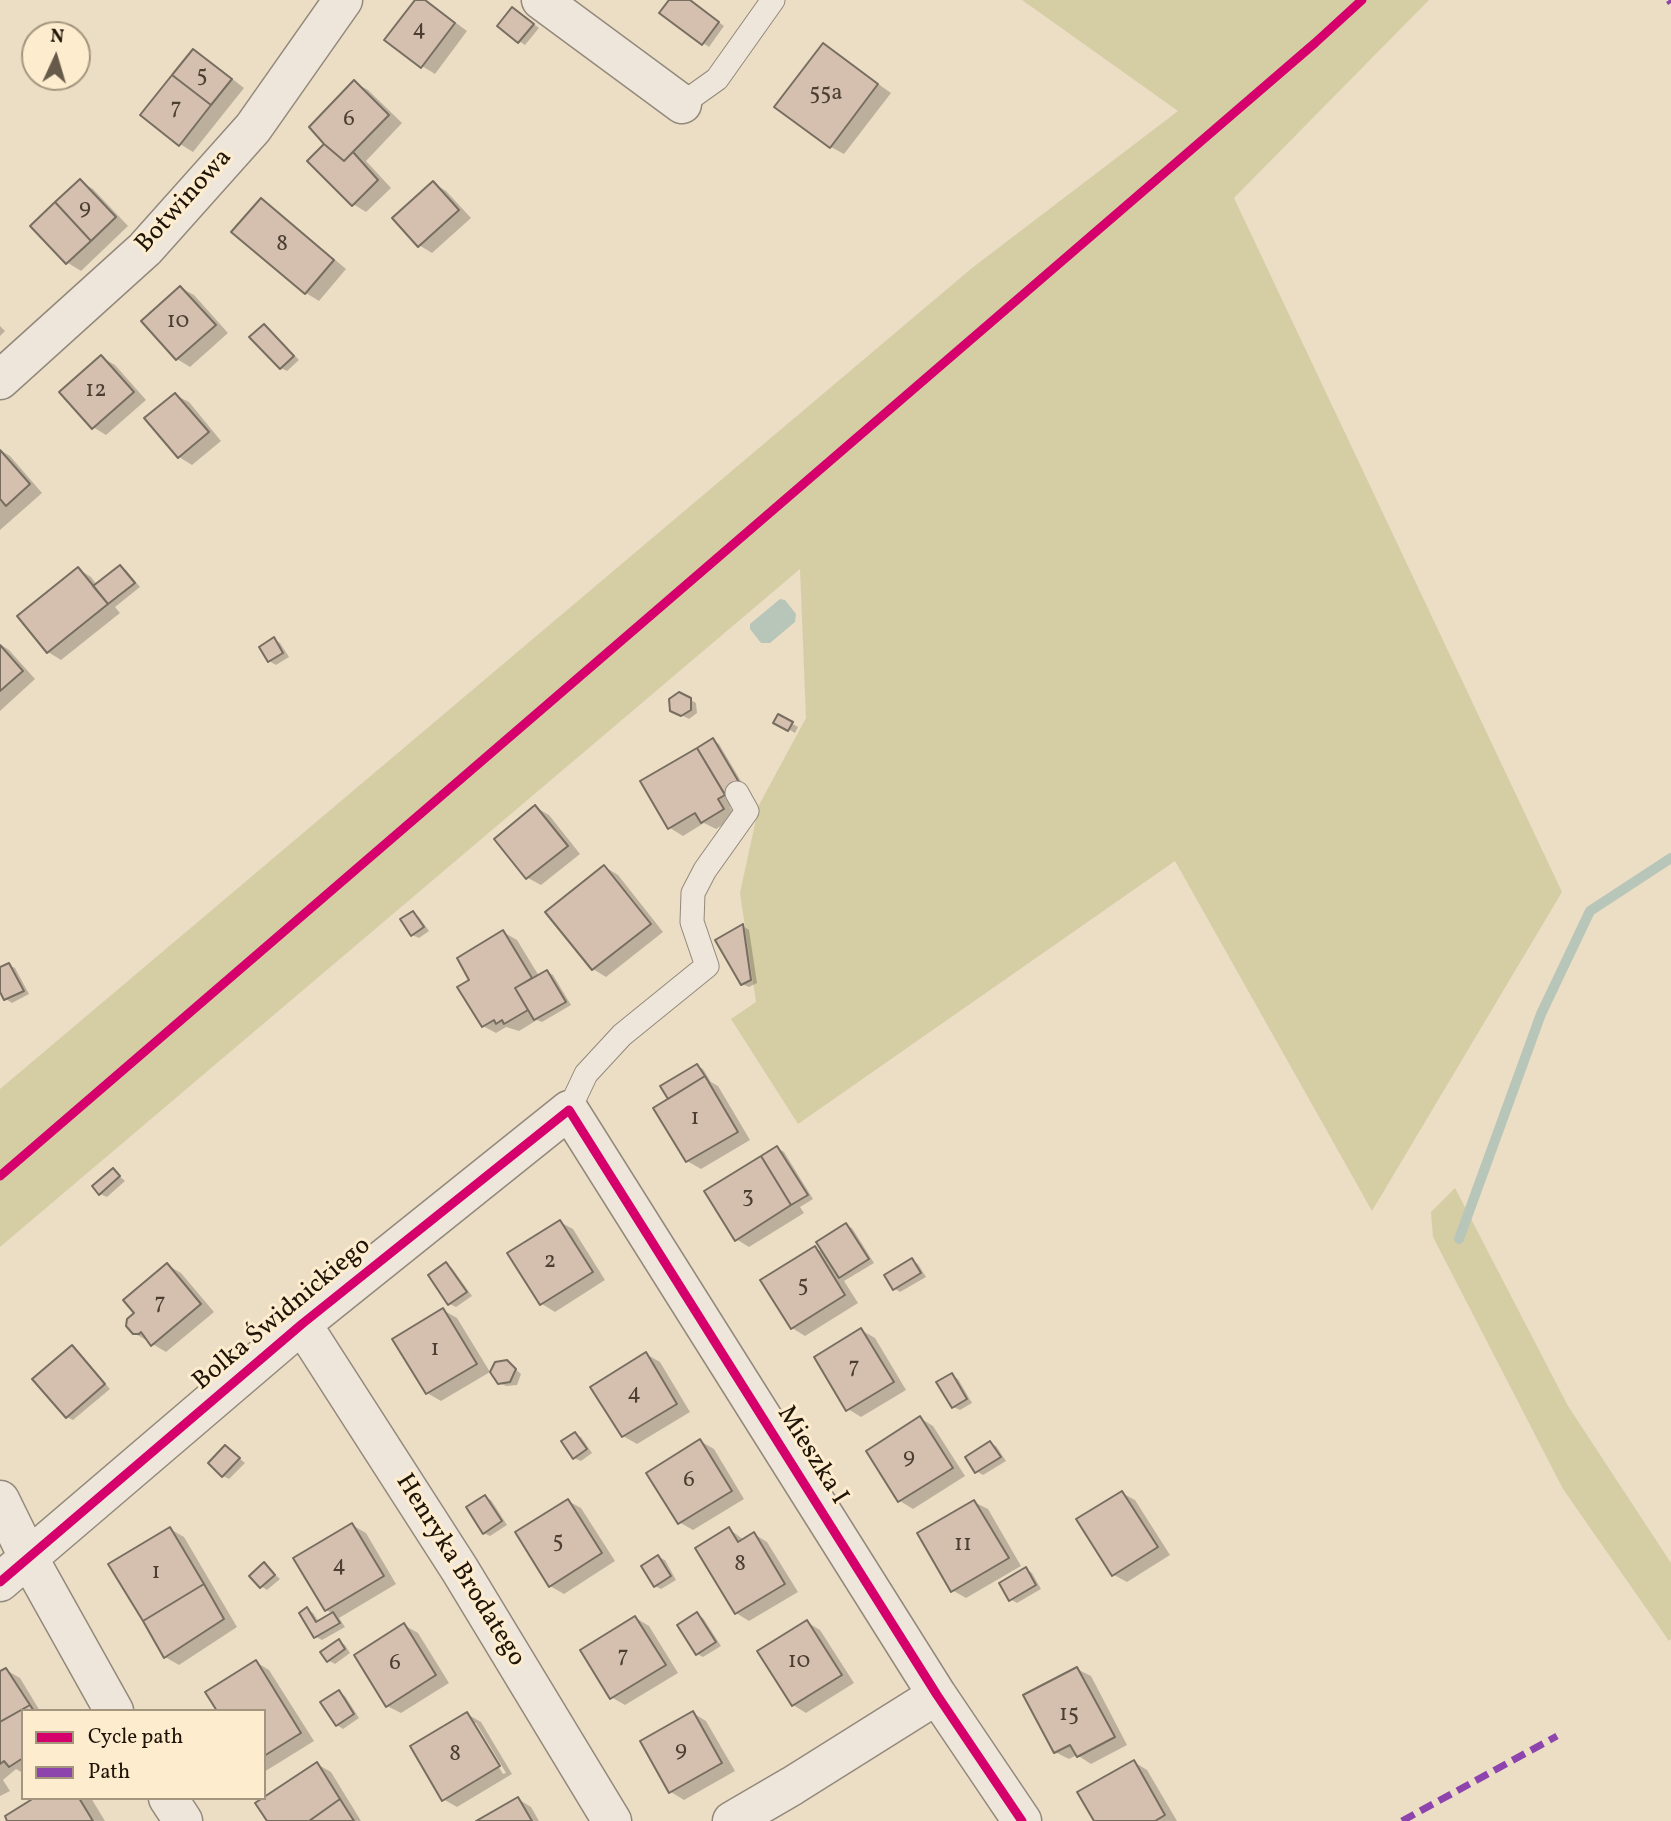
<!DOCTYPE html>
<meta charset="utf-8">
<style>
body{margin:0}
#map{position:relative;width:1671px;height:1821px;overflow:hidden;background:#ecddc5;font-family:Vollkorn,serif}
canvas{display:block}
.legend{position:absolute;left:21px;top:1709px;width:245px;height:91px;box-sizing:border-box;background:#feecce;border:2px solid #a4967e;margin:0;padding:9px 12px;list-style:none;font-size:21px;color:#1e1407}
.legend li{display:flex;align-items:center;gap:14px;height:35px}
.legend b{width:35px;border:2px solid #a4967e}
.north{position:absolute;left:21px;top:21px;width:70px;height:70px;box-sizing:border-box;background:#feecce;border:2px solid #a4967e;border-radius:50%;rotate:4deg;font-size:19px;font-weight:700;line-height:28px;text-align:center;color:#1e1407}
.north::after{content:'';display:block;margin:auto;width:24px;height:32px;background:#665a4a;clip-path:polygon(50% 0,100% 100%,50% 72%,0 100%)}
</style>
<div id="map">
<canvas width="1671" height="1821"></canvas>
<ul class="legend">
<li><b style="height:9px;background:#d6006c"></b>Cycle path</li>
<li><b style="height:9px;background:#8e44ad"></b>Path</li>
</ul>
<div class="north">N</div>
</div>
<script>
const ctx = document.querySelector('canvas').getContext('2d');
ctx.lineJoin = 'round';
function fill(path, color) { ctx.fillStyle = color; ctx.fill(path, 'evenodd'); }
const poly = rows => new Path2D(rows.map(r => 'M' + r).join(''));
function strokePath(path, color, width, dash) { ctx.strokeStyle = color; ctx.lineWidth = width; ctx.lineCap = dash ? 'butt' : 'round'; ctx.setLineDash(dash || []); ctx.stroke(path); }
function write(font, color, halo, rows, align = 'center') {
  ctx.font = font + ' Vollkorn,serif'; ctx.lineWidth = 6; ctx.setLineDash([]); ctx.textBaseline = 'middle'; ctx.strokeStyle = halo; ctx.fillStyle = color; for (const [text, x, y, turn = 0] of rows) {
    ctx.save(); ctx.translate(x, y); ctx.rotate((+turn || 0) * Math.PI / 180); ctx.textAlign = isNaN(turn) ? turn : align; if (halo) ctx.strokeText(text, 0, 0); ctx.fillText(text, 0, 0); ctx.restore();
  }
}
fill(poly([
 [1022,0,1429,0,1234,198,1562,892,1372,1211,1175,861,798,1124,731,1019,756,1002,740,893,759,805,806,718,800,569,0,1247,0,1089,972,268,1178,111],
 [1455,1188,1568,1406,1671,1563,1671,1639,1669,1641,1563,1489,1433,1237,1431,1212]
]), '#d5cea5');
fill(poly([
 [780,599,785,600,796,614,795,622,770,643,761,643,750,629,750,624]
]), '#b7c6b8');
fill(poly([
 [417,0,423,0,432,5,467,31,435,74,422,66],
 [671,0,689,0,724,26,709,47,703,43],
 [519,13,539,28,525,45,519,41],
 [823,45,891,93,844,154,831,147],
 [194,51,207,59,244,88,193,152,180,144],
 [355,83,368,90,402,123,366,161,391,188,366,212,353,204,326,144],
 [80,181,93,189,128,226,81,271,68,263,32,226],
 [433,183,446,191,471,218,432,253,419,245],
 [261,200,274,208,346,269,319,301,306,293],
 [181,288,194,295,228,333,190,367,177,359],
 [0,326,5,331,0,336],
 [264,326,270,330,299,360,287,371,281,368],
 [101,357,115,365,146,400,106,435,93,427],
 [175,395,189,402,221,441,192,465,179,457],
 [0,450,10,456,42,493,0,530],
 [120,567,126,570,140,587,115,607,120,613,61,660,48,652,78,569,91,577,97,585],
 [274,639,280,643,289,657,276,665,269,661,261,647],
 [0,644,9,650,35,679,0,711],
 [680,694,696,703,697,713,689,719,679,714],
 [779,716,798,727,795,733,776,722],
 [713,740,719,744,745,788,737,803,730,807,736,817,716,829,704,823,683,836,670,828,643,782],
 [535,807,549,815,580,854,541,885,528,878],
 [605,867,618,875,663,932,606,977,593,969],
 [413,913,419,917,429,931,419,938,412,935],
 [743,926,749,930,757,983,749,987,742,984],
 [503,932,517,940,539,976,547,972,553,975,571,1005,542,1022,537,1020,519,1031,506,1027,496,1033,483,1026,472,980],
 [9,965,15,968,29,994,12,1003,6,999,0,989,0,969],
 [697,1066,703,1069,711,1082,718,1086,750,1140,701,1169,687,1161,671,1098],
 [777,1148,784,1152,813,1199,800,1207,804,1213,749,1247,736,1239],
 [113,1170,125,1181,107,1197,100,1194],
 [560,1222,573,1229,605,1280,555,1312,542,1304],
 [846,1225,852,1228,874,1263,844,1281,858,1303,805,1336,792,1328,815,1248,826,1254],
 [912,1260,918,1264,926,1277,900,1292,894,1288],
 [446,1264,452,1268,472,1296,456,1307,450,1304],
 [167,1265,181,1273,214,1312,166,1352,134,1333,137,1314],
 [443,1310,457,1318,490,1372,441,1401,427,1393,395,1340],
 [861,1330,875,1338,906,1390,861,1417,848,1409],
 [72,1347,78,1351,110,1389,73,1420,67,1417],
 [646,1354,660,1362,690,1412,637,1444,623,1436],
 [507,1362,521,1374,517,1385,506,1386,499,1383],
 [952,1375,958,1379,972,1403,960,1410,953,1407],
 [920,1418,933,1426,965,1476,913,1509,900,1501,868,1451],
 [575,1434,581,1437,592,1453,581,1461,574,1458],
 [700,1441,714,1449,744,1499,693,1530,679,1522],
 [990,1443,996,1446,1006,1461,983,1475,976,1471],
 [226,1447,245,1463,229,1479,223,1476],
 [1122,1493,1135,1500,1170,1555,1127,1582,1114,1575],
 [485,1497,491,1500,507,1525,490,1536,484,1533],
 [568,1501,581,1508,615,1561,564,1594,550,1586],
 [974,1502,988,1509,1021,1566,966,1598,952,1590],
 [352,1525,366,1533,396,1584,339,1618,345,1627,322,1640,316,1637,307,1609,313,1613,319,1622,334,1614,326,1610],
 [170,1529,184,1537,237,1627,179,1665,165,1657],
 [729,1529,744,1540,754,1534,767,1542,798,1592,749,1621,736,1613],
 [658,1557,665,1560,676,1580,661,1589,655,1586],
 [264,1564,280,1579,267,1590,261,1586],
 [1026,1569,1032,1573,1041,1589,1017,1603,1010,1599],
 [697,1615,703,1618,721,1646,703,1657,697,1654],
 [636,1618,649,1626,678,1673,625,1705,611,1697],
 [807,1622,820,1630,854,1683,806,1713,793,1705],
 [404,1625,418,1633,449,1683,401,1713,387,1706],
 [339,1641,345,1645,350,1653,335,1664,328,1660],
 [256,1662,269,1670,314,1741,264,1772,264,1711],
 [1077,1669,1091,1676,1127,1745,1091,1764,1077,1755,1069,1759,1055,1752],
 [6,1670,20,1678,40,1711,23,1711,23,1773,16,1769,3,1780,10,1791,0,1796,0,1673],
 [339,1692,345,1696,359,1718,343,1729,337,1725],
 [693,1713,706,1721,735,1771,684,1800,671,1792,642,1741],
 [467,1714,481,1722,512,1774,457,1807,443,1799],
 [472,1723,476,1723,506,1773,503,1774],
 [1134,1762,1147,1770,1177,1821,1096,1821],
 [317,1764,331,1772,361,1821,269,1821],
 [37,1798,91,1798,105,1821,10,1821],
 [518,1799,531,1807,539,1821,480,1821]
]), '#0003');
strokePath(poly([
 [1459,1239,1541,1014,1590,911,1671,858]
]), '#b7c6b8', 10);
const building = poly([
 [415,0,425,0,455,23,421,68,384,40,415,0],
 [669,0,690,0,719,22,702,45,659,13,669,0],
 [512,7,534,24,518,43,497,26,512,7],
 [823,43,878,84,830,148,774,107,823,43],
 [193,49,232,79,211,105,172,75,193,49],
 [172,75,211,105,179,146,140,115,172,75],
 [354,80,389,115,344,161,324,144,309,127,354,80],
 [324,144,344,161,353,152,378,180,352,206,307,161,324,144],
 [80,179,116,217,91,241,55,202,80,179],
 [433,181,459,210,418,247,392,218,433,181],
 [261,198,334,260,305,294,231,232,261,198],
 [55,202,91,241,66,264,30,226,55,202],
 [180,286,216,325,176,360,141,321,180,286],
 [264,324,294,356,280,369,249,337,264,324],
 [101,355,134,392,92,429,59,392,101,355],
 [175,393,209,432,178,458,144,418,175,393],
 [0,450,30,484,6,506,0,499,0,450],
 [120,565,135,583,108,604,93,586,120,565],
 [78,567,108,604,47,653,17,616,78,567],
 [274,637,283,653,268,662,259,647,274,637],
 [0,645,23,671,0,691,0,645],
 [679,692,691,698,691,710,681,716,670,711,669,699,679,692],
 [778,714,793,722,788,731,773,723,778,714],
 [713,738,740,784,724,793,697,748,713,738],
 [697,748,725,795,718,799,724,809,701,823,695,813,668,829,640,781,697,748],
 [535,805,568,846,526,879,494,839,535,805],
 [604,865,651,924,592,970,545,912,604,865],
 [413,911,424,927,411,936,400,919,413,911],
 [743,924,751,980,741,985,715,940,743,924],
 [503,930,532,978,515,988,528,1010,504,1024,502,1020,496,1024,494,1020,482,1027,457,987,469,980,457,958,503,930],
 [9,963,24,991,4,1000,0,992,0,967,9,963],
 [547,970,566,1002,534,1020,515,988,547,970],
 [697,1064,705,1076,668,1099,660,1086,697,1064],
 [705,1076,738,1132,686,1162,653,1108,705,1076],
 [777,1146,808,1195,791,1205,761,1156,777,1146],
 [761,1156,791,1205,735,1241,704,1191,761,1156],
 [113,1168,120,1176,99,1195,92,1186,113,1168],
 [560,1220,593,1272,540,1305,507,1253,560,1220],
 [846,1223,869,1259,839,1278,816,1242,846,1223],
 [815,1246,845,1295,791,1329,760,1280,815,1246],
 [912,1258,921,1273,893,1290,884,1275,912,1258],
 [446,1262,467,1292,448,1305,428,1275,446,1262],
 [167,1263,201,1304,151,1346,141,1332,139,1334,133,1334,126,1326,127,1319,134,1313,123,1300,167,1263],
 [443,1308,477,1364,426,1394,392,1339,443,1308],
 [861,1328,894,1382,846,1411,814,1357,861,1328],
 [72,1345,105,1384,66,1418,32,1379,72,1345],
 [646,1352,677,1404,622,1437,590,1387,646,1352],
 [507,1360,516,1369,510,1382,498,1384,490,1372,495,1362,507,1360],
 [952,1373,967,1399,952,1408,936,1382,952,1373],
 [920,1416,953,1468,898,1502,866,1451,920,1416],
 [575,1432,587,1449,573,1459,561,1441,575,1432],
 [700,1439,732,1491,678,1524,646,1473,700,1439],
 [990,1441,1001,1457,975,1473,965,1457,990,1441],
 [225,1445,240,1458,222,1477,208,1463,225,1445],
 [1122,1491,1158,1547,1112,1576,1076,1519,1122,1491],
 [485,1495,502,1521,483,1534,466,1507,485,1495],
 [568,1499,602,1553,549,1587,515,1532,568,1499],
 [974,1500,1009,1558,951,1592,917,1533,974,1500],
 [352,1523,384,1576,325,1611,293,1558,352,1523],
 [170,1527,204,1584,143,1621,108,1564,170,1527],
 [729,1527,738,1542,754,1532,785,1584,735,1614,695,1548,729,1527],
 [658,1555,671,1576,654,1587,641,1566,658,1555],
 [264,1562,275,1575,260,1588,249,1576,264,1562],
 [1026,1567,1036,1585,1009,1601,999,1583,1026,1567],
 [204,1584,224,1619,164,1658,143,1621,204,1584],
 [307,1607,316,1622,333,1612,340,1623,314,1638,299,1613,307,1607],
 [697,1612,716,1642,696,1655,677,1625,697,1612],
 [635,1616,666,1665,610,1699,580,1650,635,1616],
 [807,1620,842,1675,792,1706,757,1651,807,1620],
 [404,1623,436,1675,386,1707,354,1655,404,1623],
 [339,1639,345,1649,327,1662,320,1652,339,1639],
 [256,1660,301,1733,264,1756,264,1711,217,1711,205,1692,256,1660],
 [1077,1667,1115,1737,1077,1757,1070,1745,1054,1753,1023,1695,1077,1667],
 [6,1668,30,1705,0,1722,0,1671,6,1668],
 [339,1690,354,1714,336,1726,320,1702,339,1690],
 [30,1705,34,1711,23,1711,23,1758,9,1767,4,1761,0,1764,0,1722,30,1705],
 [693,1711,722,1763,669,1793,640,1741,693,1711],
 [467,1712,500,1766,442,1801,410,1746,467,1712],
 [1134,1760,1165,1815,1155,1821,1094,1821,1077,1792,1134,1760],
 [317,1762,340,1799,309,1821,267,1821,255,1803,317,1762],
 [518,1797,532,1821,476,1821,518,1797],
 [34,1798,79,1798,93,1821,7,1821,5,1816,34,1798],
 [340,1799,354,1821,309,1821,340,1799]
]);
fill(building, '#d5c0b0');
strokePath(building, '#776e60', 2);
const service = poly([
 [682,104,717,79,773,0],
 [569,1110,586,1074,622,1035,707,966,692,922,693,893,705,870,747,811,737,793]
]);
const minor = poly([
 [541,0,682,104],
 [0,380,145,249,253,128,343,0],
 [302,1324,460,1570,612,1821],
 [0,1500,28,1557,114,1711],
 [0,1582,302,1324,569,1110,937,1695,1022,1821],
 [168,1798,183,1821],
 [732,1821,792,1786,937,1695]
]);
strokePath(service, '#93897b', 25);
strokePath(minor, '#93897b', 41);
strokePath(service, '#eee6da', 23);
strokePath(minor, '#eee6da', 38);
strokePath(poly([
 [1669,0,1671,3],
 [1402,1821,1557,1736]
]), '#8e44ad', 7, [14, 7]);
strokePath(poly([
 [0,1176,1315,43,1362,0],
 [0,1582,302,1324,569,1110,937,1695,1022,1821]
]), '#d6006c', 9);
write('23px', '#4c3f31', null, [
 ["4",419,31],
 ["5",202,77],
 ["55a",826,95],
 ["7",176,110],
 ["6",349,121],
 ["9",85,210],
 ["8",282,246],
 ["10",178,323],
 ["12",96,392],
 ["1",695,1120],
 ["3",748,1198],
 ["2",550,1263],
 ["5",803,1287],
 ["7",160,1305],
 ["1",435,1351],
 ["7",854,1369],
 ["4",634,1395],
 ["9",909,1459],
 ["6",689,1482],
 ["5",558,1543],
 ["11",963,1546],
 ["8",740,1566],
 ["4",339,1567],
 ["1",156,1574],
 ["7",623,1658],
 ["10",799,1663],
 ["6",395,1665],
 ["15",1069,1716],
 ["9",681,1752],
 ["8",455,1756]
]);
write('26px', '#1e1407', '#feecce', [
 ["Botwinowa",185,202,-48],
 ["Bolka Świdnickiego",283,1315,-40],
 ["Mieszka I",811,1456,58],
 ["Henryka Brodatego",459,1571,58]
]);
</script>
